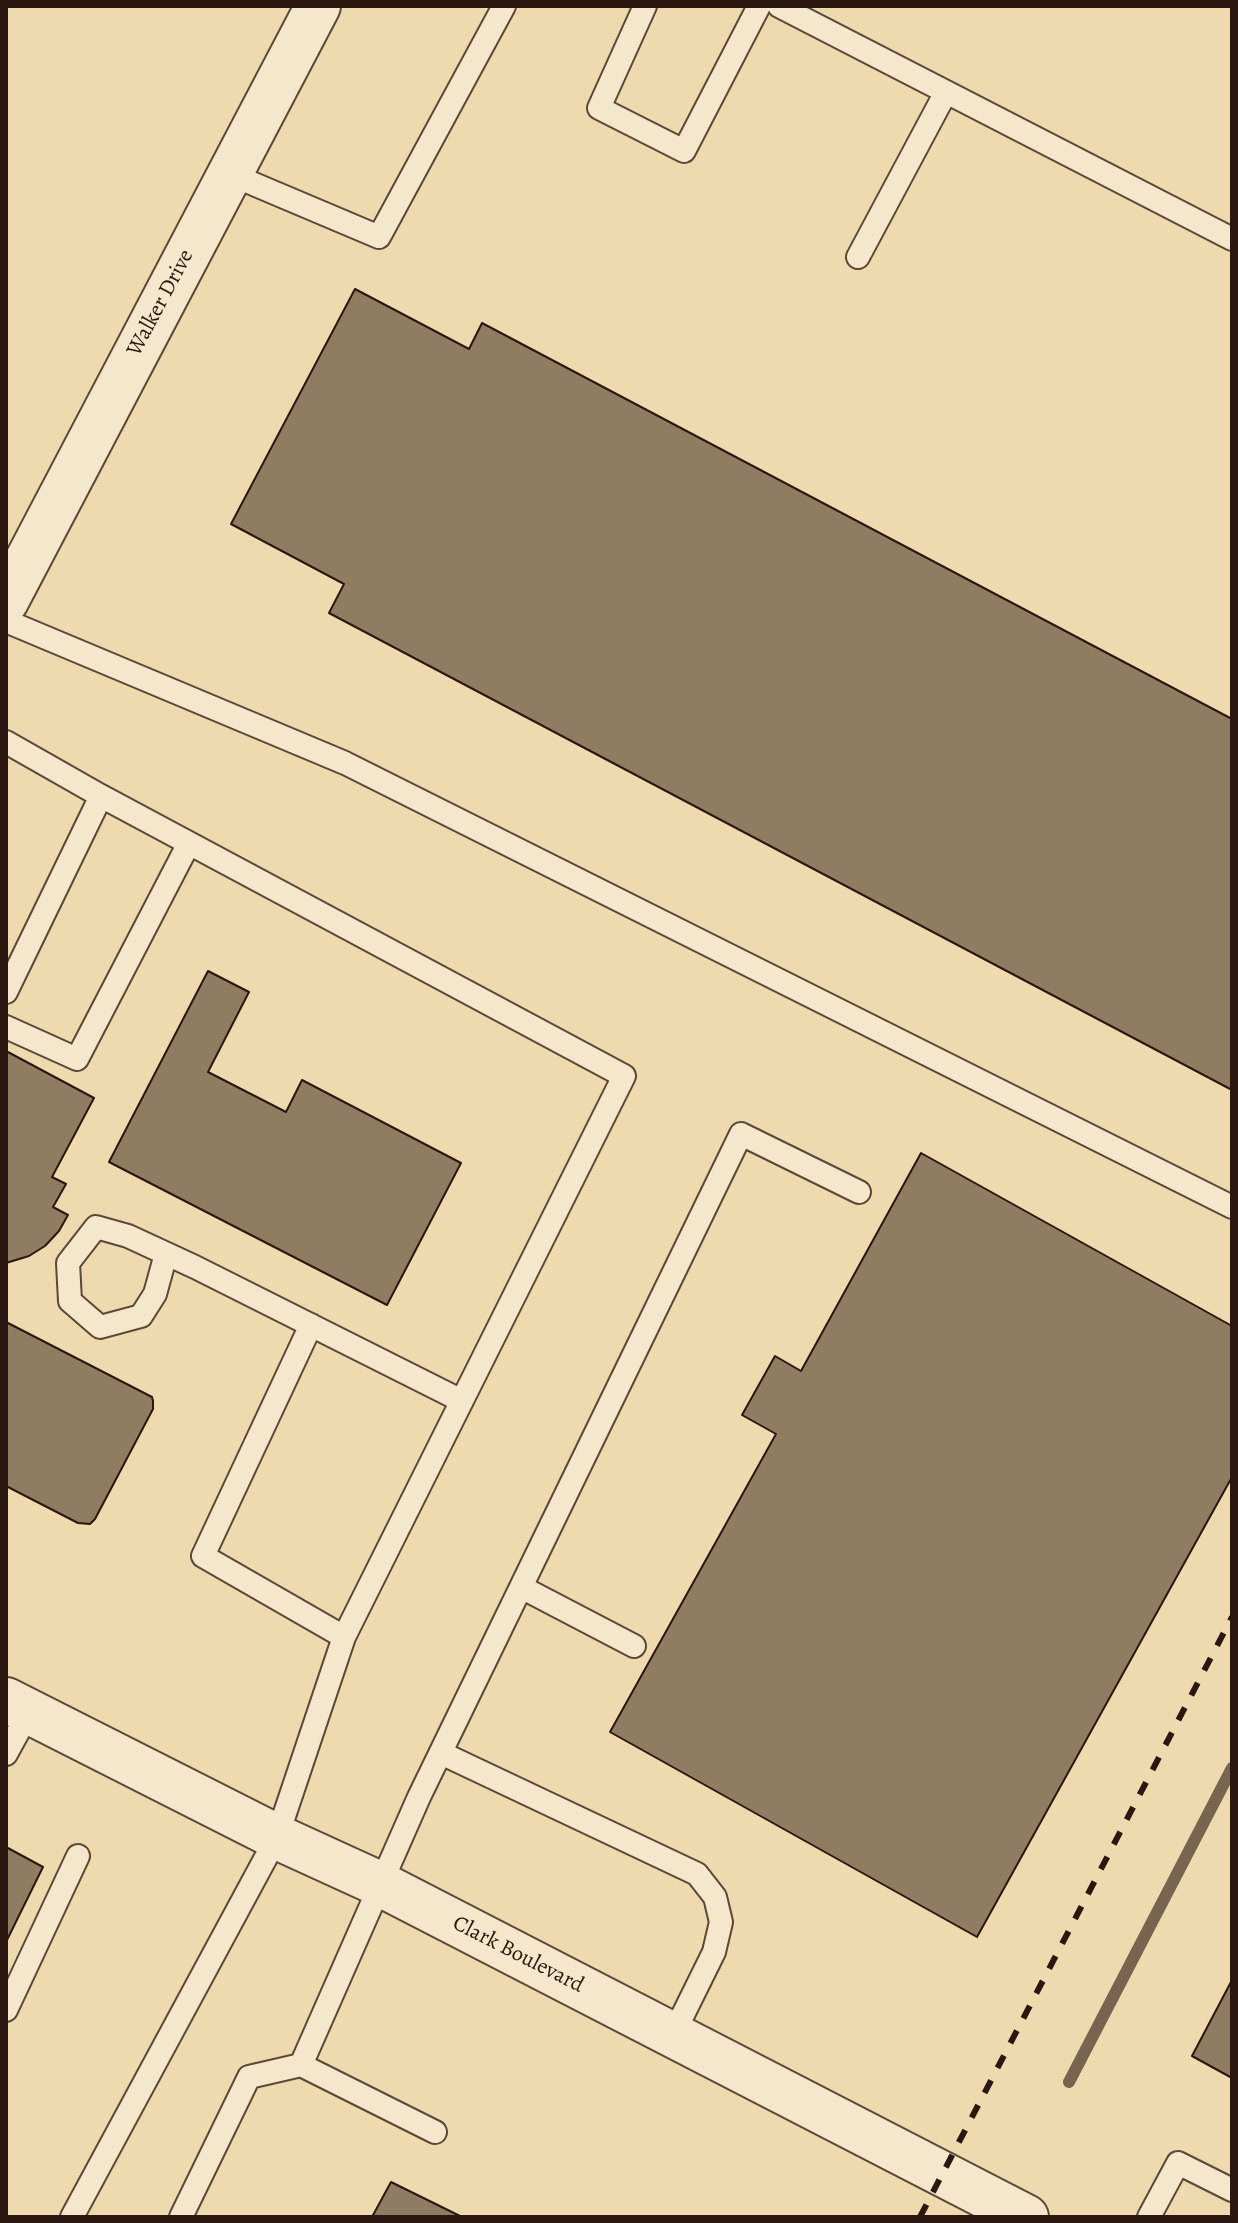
<!DOCTYPE html>
<style>
body{margin:0}
#map{position:relative;width:1238px;height:2223px;overflow:hidden;background:#efdaaf;font-family:Alegreya,serif}
canvas{display:block}
.frame{position:absolute;inset:0;border:8px solid #2b170f;pointer-events:none}
</style>
<div id="map">
<canvas width="1238" height="2223"></canvas>
<div class="frame"></div>
</div>
<script>
const ctx = document.querySelector('canvas').getContext('2d');
ctx.lineJoin = 'round';
const poly = rows => new Path2D(rows.map(r => 'M' + r).join(''));
function strokePath(path, color, width, dash) { ctx.strokeStyle = color; ctx.lineWidth = width; ctx.lineCap = dash ? 'butt' : 'round'; ctx.setLineDash(dash || []); ctx.stroke(path); }
function fill(path, color) { ctx.fillStyle = color; ctx.fill(path, 'evenodd'); }
function write(font, color, halo, rows, align = 'center') {
  ctx.font = font + ' Alegreya,serif'; ctx.lineWidth = 6; ctx.setLineDash([]); ctx.textBaseline = 'middle'; ctx.strokeStyle = halo; ctx.fillStyle = color; for (const [text, x, y, turn = 0] of rows) {
    ctx.save(); ctx.translate(x, y); ctx.rotate((+turn || 0) * Math.PI / 180); ctx.textAlign = isNaN(turn) ? turn : align; if (halo) ctx.strokeText(text, 0, 0); ctx.fillText(text, 0, 0); ctx.restore();
  }
}
strokePath(poly([
 [1069,2082,1232,1768]
]), '#78644f', 12);
const building = poly([
 [355,289,469,349,482,323,1232,719,1232,1090,329,613,344,584,231,524,355,289],
 [208,971,249,992,208,1072,286,1112,302,1080,461,1163,387,1305,109,1162,208,971],
 [6,1051,94,1098,52,1177,66,1184,53,1207,68,1215,59,1231,45,1246,29,1256,6,1263,6,1051],
 [921,1153,1232,1326,1232,1477,977,1937,610,1732,776,1434,742,1415,775,1356,801,1371,921,1153],
 [6,1322,152,1397,153,1401,153,1409,95,1519,90,1524,78,1523,6,1486,6,1322],
 [6,1847,43,1867,6,1942,6,1847],
 [1232,1980,1232,2078,1192,2056,1232,1980],
 [391,2182,462,2217,372,2217,391,2182]
]);
fill(building, '#917c62');
strokePath(building, '#2b170f', 2);
const service = poly([
 [645,6,599,108,684,151,759,6],
 [779,6,1232,239],
 [230,174,379,237,504,6],
 [858,257,946,92],
 [6,621,345,763,1232,1207],
 [6,742,101,796,624,1076,344,1637,277,1837,72,2217],
 [6,992,101,796],
 [6,1027,77,1059,189,843],
 [166,1254,155,1294,141,1316,100,1327,70,1301,68,1263,96,1227,128,1236,195,1267,462,1401],
 [311,1325,203,1556,344,1637],
 [521,1587,634,1646],
 [441,1753,697,1874,715,1897,721,1922,714,1952,673,2035],
 [6,1754,29,1712],
 [6,2010,78,1856],
 [435,2132,301,2065,419,1797,741,1134,859,1192],
 [181,2217,249,2077,301,2065],
 [1149,2217,1178,2163,1232,2190]
]);
const tertiary = poly([
 [6,601,318,6],
 [6,1700,277,1837,382,1885,1026,2217]
]);
strokePath(service, '#5c4837', 26);
strokePath(tertiary, '#5c4837', 48);
strokePath(service, '#f5e7cb', 22);
strokePath(tertiary, '#f5e7cb', 44);
strokePath(poly([
 [920,2217,1232,1617]
]), '#2b170f', 6, [14, 14]);
write('22px', '#2b170f', '#f5e7cb', [
 ["Walker Drive",161,303,-62],
 ["Clark Boulevard",518,1955,27]
]);
</script>
